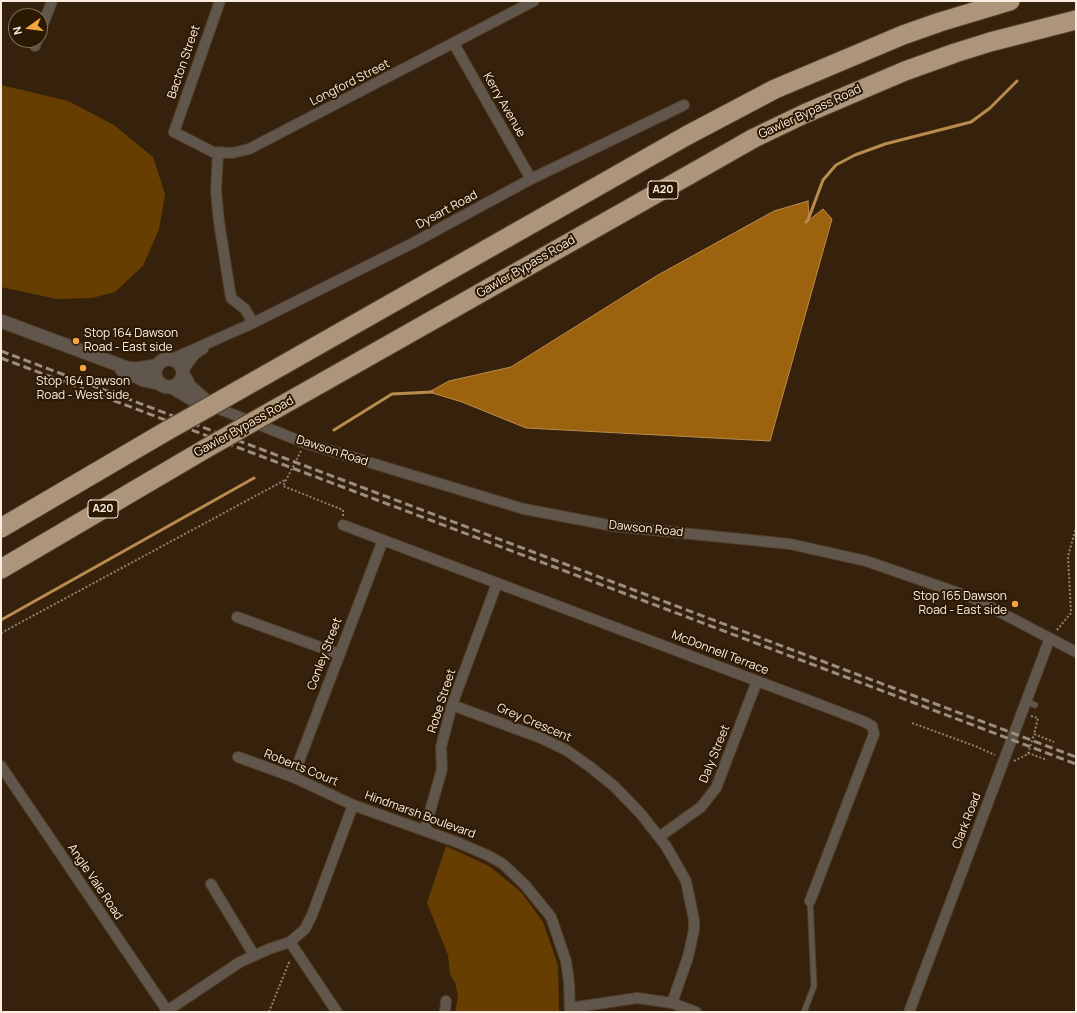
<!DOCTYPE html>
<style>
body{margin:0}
#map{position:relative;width:1077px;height:1013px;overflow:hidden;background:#36220c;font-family:Manrope,sans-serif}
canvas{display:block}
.frame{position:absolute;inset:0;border:2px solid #fbeee1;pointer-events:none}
.north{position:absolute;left:8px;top:8px;width:40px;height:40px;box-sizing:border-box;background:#2c1903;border:1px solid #7f6e5c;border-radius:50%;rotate:256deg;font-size:11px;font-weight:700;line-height:16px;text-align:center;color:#fbeee1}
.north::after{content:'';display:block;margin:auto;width:14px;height:18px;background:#f3a443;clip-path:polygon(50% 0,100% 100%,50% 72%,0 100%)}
</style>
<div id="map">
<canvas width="1077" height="1013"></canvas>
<div class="frame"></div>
<div class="north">N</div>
</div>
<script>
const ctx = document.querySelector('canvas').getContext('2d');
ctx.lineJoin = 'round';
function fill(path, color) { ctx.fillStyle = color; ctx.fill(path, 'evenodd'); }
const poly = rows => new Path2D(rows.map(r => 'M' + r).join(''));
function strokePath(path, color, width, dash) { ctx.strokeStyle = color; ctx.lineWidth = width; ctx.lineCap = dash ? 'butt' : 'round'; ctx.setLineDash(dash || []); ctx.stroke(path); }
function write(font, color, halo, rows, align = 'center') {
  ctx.font = font + ' Manrope,sans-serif'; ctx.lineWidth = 4; ctx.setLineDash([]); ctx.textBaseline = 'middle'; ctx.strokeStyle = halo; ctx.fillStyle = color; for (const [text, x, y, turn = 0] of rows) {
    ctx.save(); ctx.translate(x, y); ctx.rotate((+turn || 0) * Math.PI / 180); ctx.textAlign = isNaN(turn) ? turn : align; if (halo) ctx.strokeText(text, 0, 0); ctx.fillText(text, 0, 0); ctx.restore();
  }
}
fill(poly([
 [1,85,68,101,114,125,153,157,165,194,159,229,143,266,115,292,92,298,57,299,1,287],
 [446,846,489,866,521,892,543,922,558,965,559,1012,455,1012,458,997,455,982,450,975,448,955,427,903]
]), '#673e01');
const water = poly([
 [808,201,809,220,823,209,832,219,770,441,526,428,462,402,429,392,449,381,511,367,658,275,774,211,808,201]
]);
fill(water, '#9d620e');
strokePath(water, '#b98c4d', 1);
strokePath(poly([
 [806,222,808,220,823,180,836,165,855,155,885,144,971,122,990,108,1017,81],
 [334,430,392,394,432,392],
 [1,620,254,478]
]), '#b98c4d', 3);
const service = poly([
 [1026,701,1035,705],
 [804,1012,814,986,810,901]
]);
const minor = poly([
 [220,1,174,132,213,152,232,153,249,149,534,1],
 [40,32,52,1],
 [454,44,531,179],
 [35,46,37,40],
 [218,153,216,191,219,222,231,298,245,309,253,323],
 [172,359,253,323,413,243,531,179,684,105],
 [183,370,195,354,203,349],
 [212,406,305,443,524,509,613,526,790,544,866,561,973,598,1076,652],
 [343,525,813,702,865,722,872,726,874,734,810,901],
 [237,617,339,654],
 [452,705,541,738,566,750,589,766,614,786,641,814,666,846,686,881,694,920,694,930,688,957,672,1003],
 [238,757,293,777,353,805,459,843,489,856,503,864,525,885,551,917,566,961,569,982,570,1012],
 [1,766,168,1012],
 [293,777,383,540],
 [425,829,442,769,441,747,452,705,497,583],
 [659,837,701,807,716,788,757,681],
 [211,884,254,955],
 [290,942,337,1012],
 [570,1008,637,998,672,1003,696,1012],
 [167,1011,240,962,269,949,290,942,305,929,312,915,353,805],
 [445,1012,446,1001],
 [909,1012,1050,638]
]);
const tertiary = poly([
 [1,321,127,368,136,369,156,366],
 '155 373a14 14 0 1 1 28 0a14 14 0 1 1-28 0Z',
 [122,370,144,380,158,383],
 [183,374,190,387,206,401],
 [172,387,197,402,212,406]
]);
const motorway = poly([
 [239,390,686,136,775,89,903,35,940,22,1010,1],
 [272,411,703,167,754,138,804,114,905,71,955,53,990,42,1076,20],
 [1,528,163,433],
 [1,569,205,449]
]);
strokePath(service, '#523f2a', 7);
strokePath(minor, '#523f2a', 12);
strokePath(tertiary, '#523f2a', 15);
strokePath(motorway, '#523f2a', 21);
strokePath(poly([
 [301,451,283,486,343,510,343,516],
 [1057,630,1071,613,1068,556,1076,528],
 [1,633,285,480],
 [1031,716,1038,718,1034,734,1054,742],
 [912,723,975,746,995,755],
 [1028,753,1047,760],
 [1014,761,1028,754,1034,734],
 [269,1012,290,960]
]), '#91816f', 2, [2, 2]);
strokePath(service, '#60564b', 5);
strokePath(minor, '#60564b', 10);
strokePath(tertiary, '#60564b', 13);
strokePath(motorway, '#ad957b', 19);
strokePath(poly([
 [1,351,1076,757],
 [1,358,1076,764]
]), '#9d8d7c', 3, [8, 4]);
const motorwayBridge = poly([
 [163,433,239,390],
 [205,449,272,411]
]);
strokePath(motorwayBridge, '#523f2a', 21, []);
strokePath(motorwayBridge, '#ad957b', 19);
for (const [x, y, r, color] of [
 [76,341,4,"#f3a443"],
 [83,368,4,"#f3a443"],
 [1015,604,4,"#f3a443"]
]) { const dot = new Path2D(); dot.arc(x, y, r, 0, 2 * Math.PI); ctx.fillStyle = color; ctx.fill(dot); strokePath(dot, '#2c1903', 1.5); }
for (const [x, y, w] of [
 [663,190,30],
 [103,509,30]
]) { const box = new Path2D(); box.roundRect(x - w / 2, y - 9, w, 18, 3); ctx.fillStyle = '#2c1903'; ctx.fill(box); strokePath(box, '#fbeee1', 1); }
write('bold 11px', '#fbeee1', null, [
 ["A20",663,190],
 ["A20",103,509]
]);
write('12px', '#fbeee1', '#2c1903', [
 ["Bacton Street",184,62,-71],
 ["Longford Street",350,83,-27],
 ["Kerry Avenue",504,105,60],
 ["Gawler Bypass Road",810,112,-25],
 ["Dysart Road",447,210,-28],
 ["Gawler Bypass Road",526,267,-30],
 ["Gawler Bypass Road",244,427,-29],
 ["Dawson Road",332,451,18],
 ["Dawson Road",646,529,6],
 ["McDonnell Terrace",720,653,21],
 ["Conley Street",325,654,-69],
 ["Robe Street",442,701,-72],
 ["Grey Crescent",534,723,23],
 ["Daly Street",715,754,-68],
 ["Roberts Court",301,768,22],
 ["Hindmarsh Boulevard",420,815,20],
 ["Clark Road",967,821,-69],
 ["Angle Vale Road",95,882,56]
]);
write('12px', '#fbeee1', '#2c1903', [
 ["Stop 164 Dawson",84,334],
 ["Road - East side",84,348],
 ["Stop 164 Dawson",83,382,"center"],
 ["Road - West side",83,396,"center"],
 ["Stop 165 Dawson",1007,597,"right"],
 ["Road - East side",1007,611,"right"]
], 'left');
</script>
